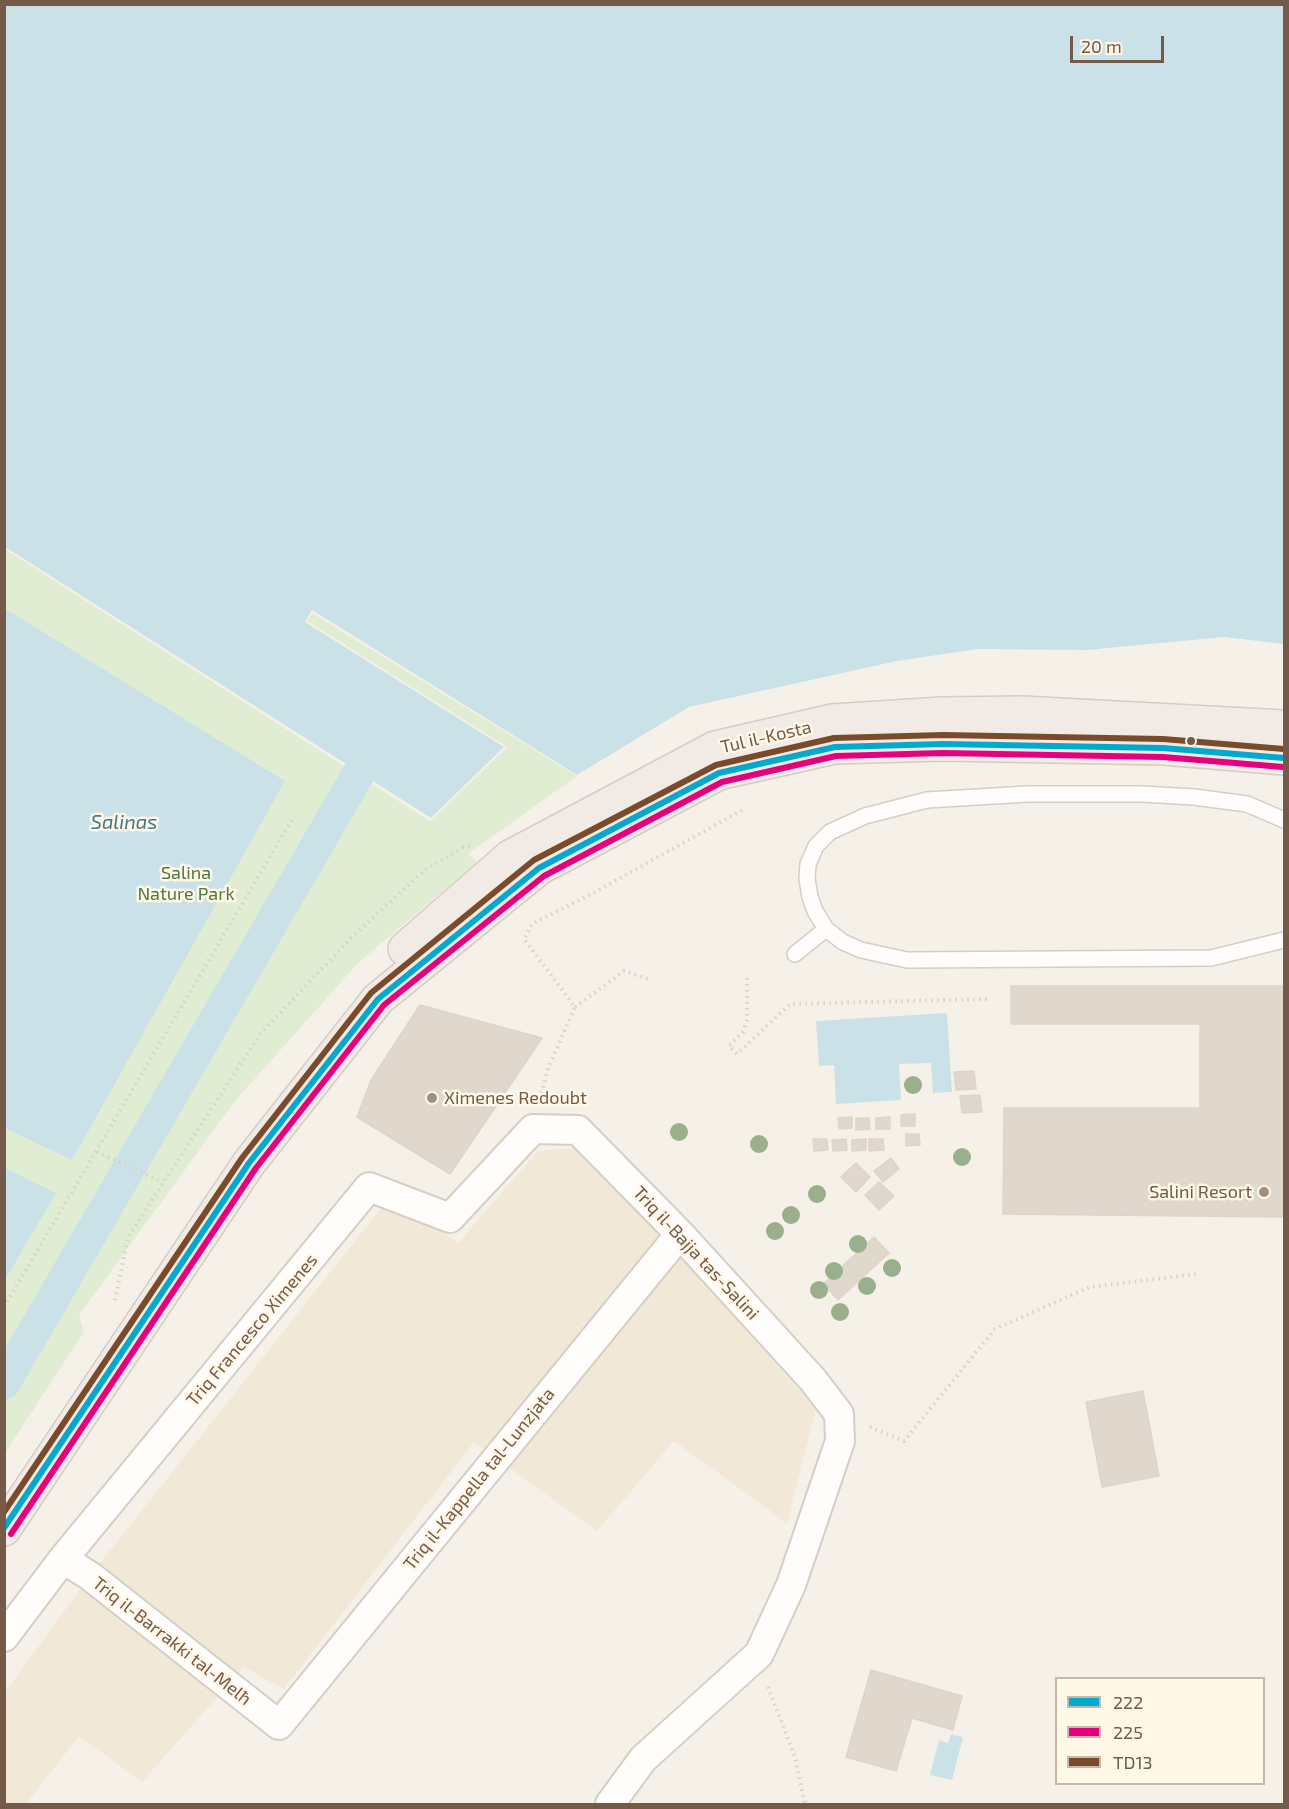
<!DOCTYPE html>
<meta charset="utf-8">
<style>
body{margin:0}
#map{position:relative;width:1289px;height:1809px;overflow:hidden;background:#f6f1e8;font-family:"Exo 2",sans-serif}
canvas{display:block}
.frame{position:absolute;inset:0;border:6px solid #745a48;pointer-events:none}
.legend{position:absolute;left:1055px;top:1677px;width:210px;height:108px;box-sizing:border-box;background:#fff7e8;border:2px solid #c7b8a8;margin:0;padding:8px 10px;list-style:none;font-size:18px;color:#745a48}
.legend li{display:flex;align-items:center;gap:12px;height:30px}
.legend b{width:30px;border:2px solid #c7b8a8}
.scale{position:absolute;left:1070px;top:36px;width:94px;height:27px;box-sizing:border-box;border:3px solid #745a48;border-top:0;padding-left:8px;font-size:18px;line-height:21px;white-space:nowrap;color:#745a48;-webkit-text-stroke:4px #fff7e8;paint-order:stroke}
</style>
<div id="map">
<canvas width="1289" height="1809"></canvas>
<div class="frame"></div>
<ul class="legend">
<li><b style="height:8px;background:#00a9ce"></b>222</li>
<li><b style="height:8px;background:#e5007d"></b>225</li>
<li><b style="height:8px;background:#7a4b2a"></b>TD13</li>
</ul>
<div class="scale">20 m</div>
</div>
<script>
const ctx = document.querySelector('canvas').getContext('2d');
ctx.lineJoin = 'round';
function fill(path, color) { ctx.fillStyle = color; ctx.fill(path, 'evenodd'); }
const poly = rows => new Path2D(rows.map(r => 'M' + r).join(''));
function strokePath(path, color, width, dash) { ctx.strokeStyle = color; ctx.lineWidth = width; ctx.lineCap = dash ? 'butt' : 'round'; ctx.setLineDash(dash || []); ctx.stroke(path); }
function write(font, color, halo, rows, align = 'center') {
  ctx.font = font + ' "Exo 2",sans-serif'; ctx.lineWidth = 5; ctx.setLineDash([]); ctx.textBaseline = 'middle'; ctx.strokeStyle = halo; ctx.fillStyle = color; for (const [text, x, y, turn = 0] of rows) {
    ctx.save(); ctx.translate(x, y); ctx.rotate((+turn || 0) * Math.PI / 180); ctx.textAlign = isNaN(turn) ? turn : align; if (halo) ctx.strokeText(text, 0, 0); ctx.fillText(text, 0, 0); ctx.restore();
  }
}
fill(poly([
 [583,1147,816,1409,787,1523,674,1441,597,1531,474,1442,284,1689,244,1667,142,1782,79,1736,26,1804,5,1804,5,1692,90,1576,393,1193,458,1243,538,1151]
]), '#f2e8d8');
fill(poly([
 [5,549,430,821,507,747,307,621,312,613,577,776,468,854,477,863,359,962,235,1101,79,1315,84,1332,5,1453]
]), '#e1edd3');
fill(poly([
 [4,5,1284,5,1284,644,1224,637,1087,650,978,649,897,661,689,707,577,775,312,610,305,622,504,747,431,818,5,547],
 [4,608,285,781,72,1160,5,1128],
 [947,1013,952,1092,933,1093,931,1063,899,1064,901,1100,836,1104,834,1065,819,1066,816,1021],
 [5,1168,56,1193,5,1280],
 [951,1734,963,1737,952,1780,930,1775,939,1740,948,1743]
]), '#cae2e7');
strokePath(poly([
 [4,1383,359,773]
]), '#cae2e7', 33);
const building = poly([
 [1011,986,1284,986,1284,1217,1003,1214,1004,1108,1200,1108,1200,1024,1011,1024,1011,986],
 [420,1005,542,1038,450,1174,357,1117,371,1080,420,1005],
 [974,1071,976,1089,956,1090,954,1072,974,1071],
 [980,1095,982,1112,962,1113,960,1096,980,1095],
 [915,1114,915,1126,901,1126,901,1115,915,1114],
 [852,1117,852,1128,839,1129,838,1118,852,1117],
 [890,1117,890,1129,876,1129,876,1118,890,1117],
 [856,1118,869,1118,870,1129,856,1130,856,1118],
 [906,1134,919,1134,920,1145,906,1146,906,1134],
 [813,1139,827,1139,828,1150,814,1151,813,1139],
 [846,1139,847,1150,833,1151,832,1140,846,1139],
 [866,1139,866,1150,852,1151,852,1140,866,1139],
 [869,1139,883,1139,884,1150,869,1151,869,1139],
 [891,1158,899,1169,883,1182,874,1171,891,1158],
 [856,1163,870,1177,856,1192,841,1177,856,1163],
 [879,1182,894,1196,879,1210,865,1195,879,1182],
 [874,1237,889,1253,838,1300,823,1284,874,1237],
 [1143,1391,1159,1476,1102,1487,1086,1402,1143,1391],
 [871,1670,962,1696,953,1730,912,1718,896,1771,846,1757,871,1670]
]);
fill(building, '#e0d7cd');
strokePath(building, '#dfd4ca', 1.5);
const service = poly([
 [1284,820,1247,804,1194,797,1142,794,1027,794,927,800,865,816,830,832,816,846,808,864,807,879,810,897,815,911,826,929,843,942,861,950,907,960,1211,958,1284,940],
 [795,954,826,929]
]);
const minor = poly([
 [63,1559,90,1576,279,1725,680,1234],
 [4,1637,63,1559,369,1187,450,1218,533,1129,578,1130,680,1234,813,1380,839,1414,840,1441,791,1585,759,1654,643,1759,610,1804]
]);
const trunk = poly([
 [405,949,510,857,715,748,832,721,942,714,1023,713,1284,727],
 [4,1529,249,1163,378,999,539,868,719,773,835,747,943,744,1163,748,1284,758]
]);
strokePath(service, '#d4cec5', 18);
strokePath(minor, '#d4cec5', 32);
strokePath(trunk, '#d5ccc5', 36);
strokePath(poly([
 [462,847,473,846],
 [747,978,747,1020,743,1032,729,1046,737,1054,790,1004,987,999],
 [575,1007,624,971,651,980],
 [540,1099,548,1068,575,1007,524,939,532,924,595,892,746,808],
 [97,1152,163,1182],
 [115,1300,128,1237,260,1034,351,938,426,869,463,848],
 [4,1307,294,816],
 [870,1427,904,1441,995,1329,1090,1287,1198,1274],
 [768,1687,795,1757,805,1804]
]), '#d8d0c9', 4, [1.5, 4.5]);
strokePath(service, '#fefdfc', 15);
strokePath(minor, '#fefdfc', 28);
strokePath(trunk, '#f2eae4', 33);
strokePath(poly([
 [4,1528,249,1163,378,999,539,868,719,773,835,747,943,744,1163,748,1284,758]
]), '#00a9ce', 6);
strokePath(poly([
 [11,1534,256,1168,384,1005,544,876,722,782,836,756,943,753,1163,757,1283,767]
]), '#e5007d', 6);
strokePath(poly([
 [4,1512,242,1158,371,993,534,860,716,765,834,738,943,735,1163,739,1284,749]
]), '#7a4b2a', 6);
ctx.fillStyle = '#9aaf8c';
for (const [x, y] of [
 [913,1085],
 [679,1132],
 [759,1144],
 [962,1157],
 [817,1194],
 [791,1215],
 [775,1231],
 [858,1244],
 [892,1268],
 [834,1271],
 [867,1286],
 [819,1290],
 [840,1312]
]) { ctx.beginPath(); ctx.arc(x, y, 9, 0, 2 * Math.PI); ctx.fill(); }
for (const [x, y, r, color] of [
 [1191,741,5,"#745a48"],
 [432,1098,6,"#a28f80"],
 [1264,1192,6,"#a28f80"]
]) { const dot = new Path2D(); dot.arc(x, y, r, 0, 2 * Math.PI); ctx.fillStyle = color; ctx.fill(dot); strokePath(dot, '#fff7e8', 2); }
write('18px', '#745a48', '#fff7e8', [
 ["Tul il-Kosta",766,737,-13],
 ["Triq il-Bajja tas-Salini",696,1253,47],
 ["Triq Francesco Ximenes",252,1330,-50],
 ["Triq il-Kappella tal-Lunzjata",479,1479,-51],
 ["Triq il-Barrakki tal-Melħ",172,1641,38]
]);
write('18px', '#4e7941', '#fff7e8', [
 ["Salina",186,873],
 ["Nature Park",186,894]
]);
write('18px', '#745a48', '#fff7e8', [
 ["Ximenes Redoubt",444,1098],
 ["Salini Resort",1252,1192,"right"]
], 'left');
write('italic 20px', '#427887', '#fff7e8', [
 ["Salinas",124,822]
]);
</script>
